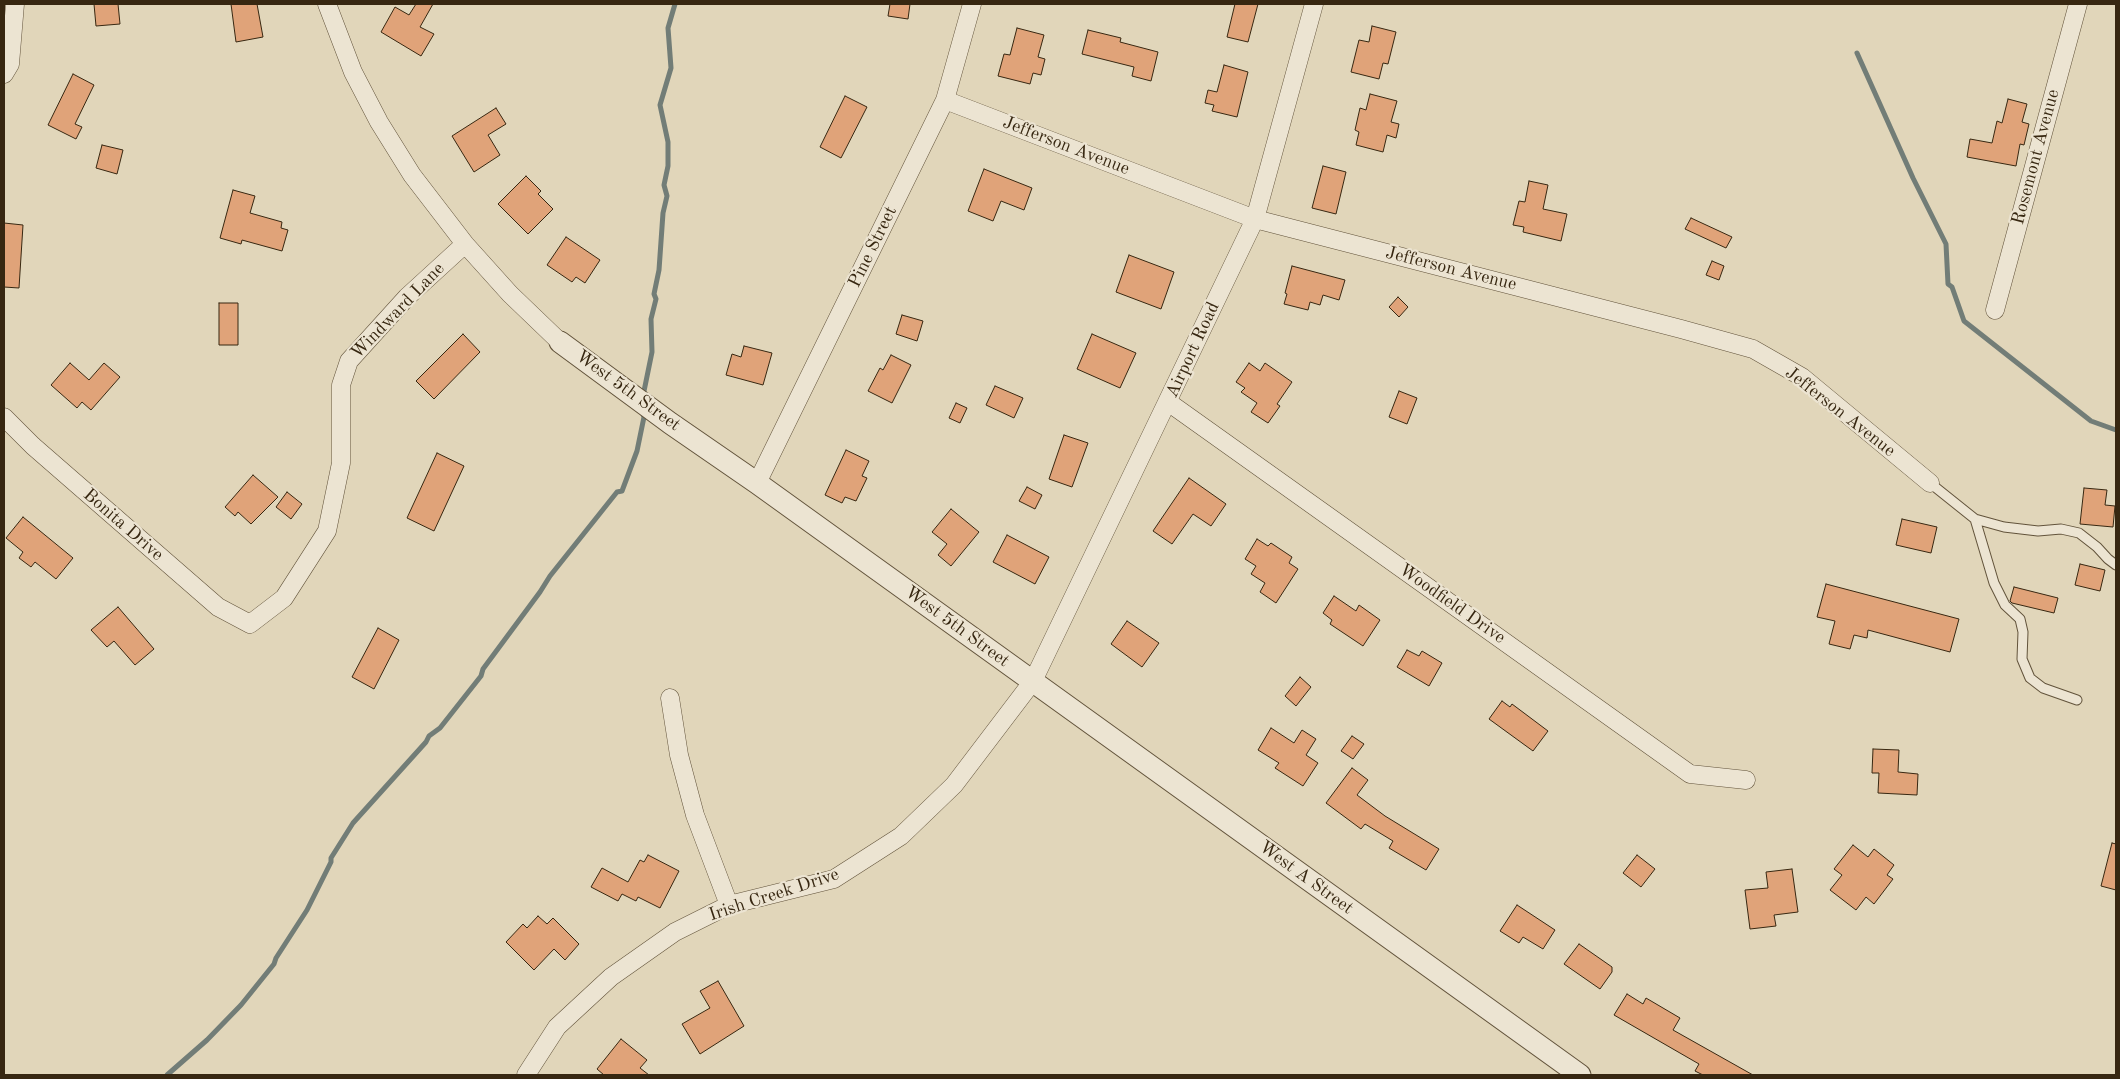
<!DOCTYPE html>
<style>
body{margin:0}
#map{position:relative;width:2120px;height:1079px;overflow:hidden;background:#e1d6ba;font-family:"Old Standard TT",serif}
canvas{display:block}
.frame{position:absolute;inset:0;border:5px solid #372711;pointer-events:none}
</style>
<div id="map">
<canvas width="2120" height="1079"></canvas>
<div class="frame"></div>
</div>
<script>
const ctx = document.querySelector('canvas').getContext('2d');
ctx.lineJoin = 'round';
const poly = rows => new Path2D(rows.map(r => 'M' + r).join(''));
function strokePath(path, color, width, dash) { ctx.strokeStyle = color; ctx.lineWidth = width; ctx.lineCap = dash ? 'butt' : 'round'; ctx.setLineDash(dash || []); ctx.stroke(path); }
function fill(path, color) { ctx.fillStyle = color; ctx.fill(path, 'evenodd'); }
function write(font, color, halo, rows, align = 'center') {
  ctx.font = font + ' "Old Standard TT",serif'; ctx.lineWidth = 4.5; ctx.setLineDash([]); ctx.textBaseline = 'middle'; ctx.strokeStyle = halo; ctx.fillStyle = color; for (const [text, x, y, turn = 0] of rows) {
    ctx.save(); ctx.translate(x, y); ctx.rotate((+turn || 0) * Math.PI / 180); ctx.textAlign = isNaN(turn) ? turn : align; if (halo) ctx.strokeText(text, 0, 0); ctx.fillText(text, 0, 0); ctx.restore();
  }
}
strokePath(poly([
 [1857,53,1913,178,1946,244,1948,284,1952,287,1964,321,2091,421,2116,430],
 [643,396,652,352,651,319,656,299,654,294,659,270,663,213,667,196,664,185,668,166,668,142,660,105,671,68,668,28,675,4],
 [167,1075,207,1040,241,1005,274,964,276,958,307,910,331,862,331,858,353,823,426,742,429,736,440,728,481,676,483,669,540,592,550,576,617,492,622,491,637,451,644,417,642,412]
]), '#727d77', 5);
const building = poly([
 [94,4,118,4,120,24,96,26,94,4],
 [231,4,257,4,263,37,236,42,231,4],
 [416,4,433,4,420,27,434,34,421,56,381,32,395,7,409,15,416,4],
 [890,4,910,4,908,19,888,16,890,4],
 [1235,4,1258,4,1248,42,1227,37,1235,4],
 [1372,26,1396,32,1388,64,1383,63,1379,79,1351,72,1359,40,1369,42,1372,26],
 [1017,28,1044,35,1038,57,1045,59,1041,75,1033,73,1030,84,998,76,1004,54,1010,55,1017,28],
 [1088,30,1121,38,1120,42,1158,52,1151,81,1132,76,1134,67,1082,54,1088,30],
 [1224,65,1248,72,1237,117,1212,111,1214,105,1205,103,1208,90,1217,92,1224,65],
 [73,74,94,85,75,124,82,127,76,139,48,125,73,74],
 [1370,94,1397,101,1391,122,1399,124,1396,138,1387,135,1383,152,1356,145,1359,132,1355,130,1360,108,1366,110,1370,94],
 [845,96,867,107,841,158,820,147,845,96],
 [2008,99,2027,104,2022,122,2029,124,2024,145,2020,144,2016,166,1967,157,1970,139,1992,143,1997,121,2002,123,2008,99],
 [496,108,506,124,488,135,500,155,474,172,452,136,496,108],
 [102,145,123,150,117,174,96,168,102,145],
 [1323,166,1346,172,1336,214,1312,208,1323,166],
 [984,169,1032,188,1024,210,1001,201,993,221,968,211,984,169],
 [526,176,541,191,538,194,553,209,528,234,498,204,526,176],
 [1529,181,1548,185,1543,209,1567,214,1561,241,1523,232,1524,227,1513,225,1519,201,1525,202,1529,181],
 [233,190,255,196,250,213,282,222,281,228,288,230,282,251,242,240,241,244,220,238,233,190],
 [1691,218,1732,237,1726,248,1685,229,1691,218],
 [4,223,23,225,19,288,4,287,4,223],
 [566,237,600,260,585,283,576,277,572,282,547,265,566,237],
 [1129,255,1174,272,1161,309,1116,292,1129,255],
 [1712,261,1724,266,1719,280,1706,275,1712,261],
 [1292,266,1345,280,1339,300,1323,295,1320,305,1310,302,1308,310,1284,304,1287,294,1285,293,1292,266],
 [1398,297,1408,307,1399,317,1389,307,1398,297],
 [219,303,238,303,238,345,219,345,219,303],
 [902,315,923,321,917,341,896,334,902,315],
 [463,334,480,352,434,399,416,381,463,334],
 [1092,334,1136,353,1120,388,1077,369,1092,334],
 [744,346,772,353,763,385,726,375,732,354,741,357,744,346],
 [891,355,911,365,892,403,868,391,880,368,883,370,891,355],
 [70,363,89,380,104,363,120,377,91,410,82,402,77,408,51,385,70,363],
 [1249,363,1260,371,1265,363,1292,382,1277,404,1280,406,1268,423,1251,412,1257,403,1241,392,1245,388,1236,382,1249,363],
 [995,386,1023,398,1014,418,986,405,995,386],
 [1399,391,1417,398,1407,424,1389,417,1399,391],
 [956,403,967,408,960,423,949,418,956,403],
 [1064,435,1088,443,1072,487,1049,479,1064,435],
 [846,450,869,461,862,476,867,478,856,501,845,497,842,503,825,495,846,450],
 [437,453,464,466,434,531,407,518,437,453],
 [253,475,278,497,251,524,238,512,235,516,225,507,253,475],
 [1189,478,1226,504,1211,526,1193,514,1172,544,1153,531,1189,478],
 [1027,487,1042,495,1035,509,1019,501,1027,487],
 [2084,488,2107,490,2105,505,2115,506,2113,527,2080,524,2084,488],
 [287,492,302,504,291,519,276,507,287,492],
 [951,509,979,532,951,566,938,555,947,544,932,532,951,509],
 [23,517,73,558,56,579,35,562,31,567,19,558,23,552,6,538,23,517],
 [1902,519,1937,527,1931,553,1896,545,1902,519],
 [1007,535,1049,557,1035,584,993,562,1007,535],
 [1257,539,1268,546,1271,543,1292,557,1289,563,1298,569,1276,603,1260,592,1265,583,1251,574,1256,566,1245,559,1257,539],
 [2080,564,2105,570,2100,591,2075,585,2080,564],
 [1826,584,1959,619,1950,652,1868,630,1867,638,1854,635,1850,649,1829,644,1835,621,1817,617,1826,584],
 [2014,587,2058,598,2054,613,2012,603,2010,601,2014,587],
 [1334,596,1356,611,1359,605,1380,620,1363,646,1330,624,1332,620,1323,613,1334,596],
 [118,607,154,649,135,665,114,641,107,647,91,630,118,607],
 [1127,621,1159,643,1142,667,1111,644,1127,621],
 [378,628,399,640,374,689,352,677,378,628],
 [1407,650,1419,656,1422,651,1442,663,1429,686,1397,667,1407,650],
 [1300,677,1311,687,1296,706,1285,696,1300,677],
 [1502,701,1510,707,1512,704,1548,731,1533,751,1489,719,1502,701],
 [1271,728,1294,743,1302,730,1316,739,1306,755,1318,763,1303,786,1275,768,1279,763,1258,750,1271,728],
 [1352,736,1364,744,1353,759,1341,751,1352,736],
 [1873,749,1899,750,1898,772,1918,774,1917,795,1878,793,1879,773,1872,773,1873,749],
 [1352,768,1368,780,1357,795,1385,816,1439,849,1426,870,1389,848,1393,841,1365,824,1361,829,1326,803,1352,768],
 [2112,843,2116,844,2116,890,2101,886,2112,843],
 [1853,845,1868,857,1874,849,1894,865,1887,875,1893,879,1874,904,1866,897,1856,910,1830,890,1842,875,1834,869,1853,845],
 [648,855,679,871,660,908,638,897,636,901,622,894,618,901,591,887,602,868,628,882,640,860,644,862,648,855],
 [1637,855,1655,869,1641,887,1623,873,1637,855],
 [1792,869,1798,912,1774,915,1776,926,1750,929,1745,890,1768,888,1766,872,1792,869],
 [1517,905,1555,930,1543,949,1523,937,1519,943,1500,931,1517,905],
 [538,916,547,924,553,918,579,944,565,960,554,949,534,970,506,942,523,924,527,928,538,916],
 [1579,944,1612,967,1612,972,1600,989,1564,964,1579,944],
 [718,981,744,1026,700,1054,682,1024,710,1008,700,991,718,981],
 [1627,994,1643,1004,1646,998,1680,1018,1673,1030,1753,1075,1703,1075,1695,1071,1699,1064,1614,1015,1627,994],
 [621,1039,647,1060,640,1068,649,1075,604,1075,597,1069,621,1039]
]);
fill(building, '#e0a379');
strokePath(building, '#372711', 1);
const service = poly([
 [1930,483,1975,519,2004,527,2038,531,2061,529,2079,533,2097,547,2108,559,2116,565],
 [1975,519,1994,583,2005,605,2020,619,2023,632,2022,659,2030,678,2043,688,2077,700]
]);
const minor = poly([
 [327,4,353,72,379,122,412,175,465,244,510,294,560,342],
 [4,74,10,64,15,4],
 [945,100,1255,219,1681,329,1753,349,1802,377,1930,483],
 [1995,310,2078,4],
 [1168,402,1690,774,1746,780],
 [4,417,33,446,218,607,250,624,284,598,327,531,341,463,341,385,349,361,407,297,465,244],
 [757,483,945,100,972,4],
 [670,698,679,755,695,815,729,905],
 [526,1075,557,1027,611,977,675,932,729,905,834,879,901,836,954,785,1033,681,1255,219,1314,4]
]);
const tertiary = poly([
 [560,342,670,423,757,483,1580,1075]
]);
strokePath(service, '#62533b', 11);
strokePath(minor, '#62533b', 19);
strokePath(tertiary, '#62533b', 23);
strokePath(service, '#ece4d2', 9);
strokePath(minor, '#ece4d2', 18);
strokePath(tertiary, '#ece4d2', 21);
write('18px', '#372711', '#ece4d2', [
 ["Jefferson Avenue",1066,146,21],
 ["Rosemont Avenue",2036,157,-75],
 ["Pine Street",873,247,-64],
 ["Jefferson Avenue",1451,269,14],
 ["Windward Lane",398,311,-46],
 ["Airport Road",1193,350,-65],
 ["West 5th Street",628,391,36],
 ["Jefferson Avenue",1840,412,38],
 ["Bonita Drive",123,525,41],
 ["Woodfield Drive",1452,604,35],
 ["West 5th Street",957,627,36],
 ["West A Street",1306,878,36],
 ["Irish Creek Drive",774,895,-18]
]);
</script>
